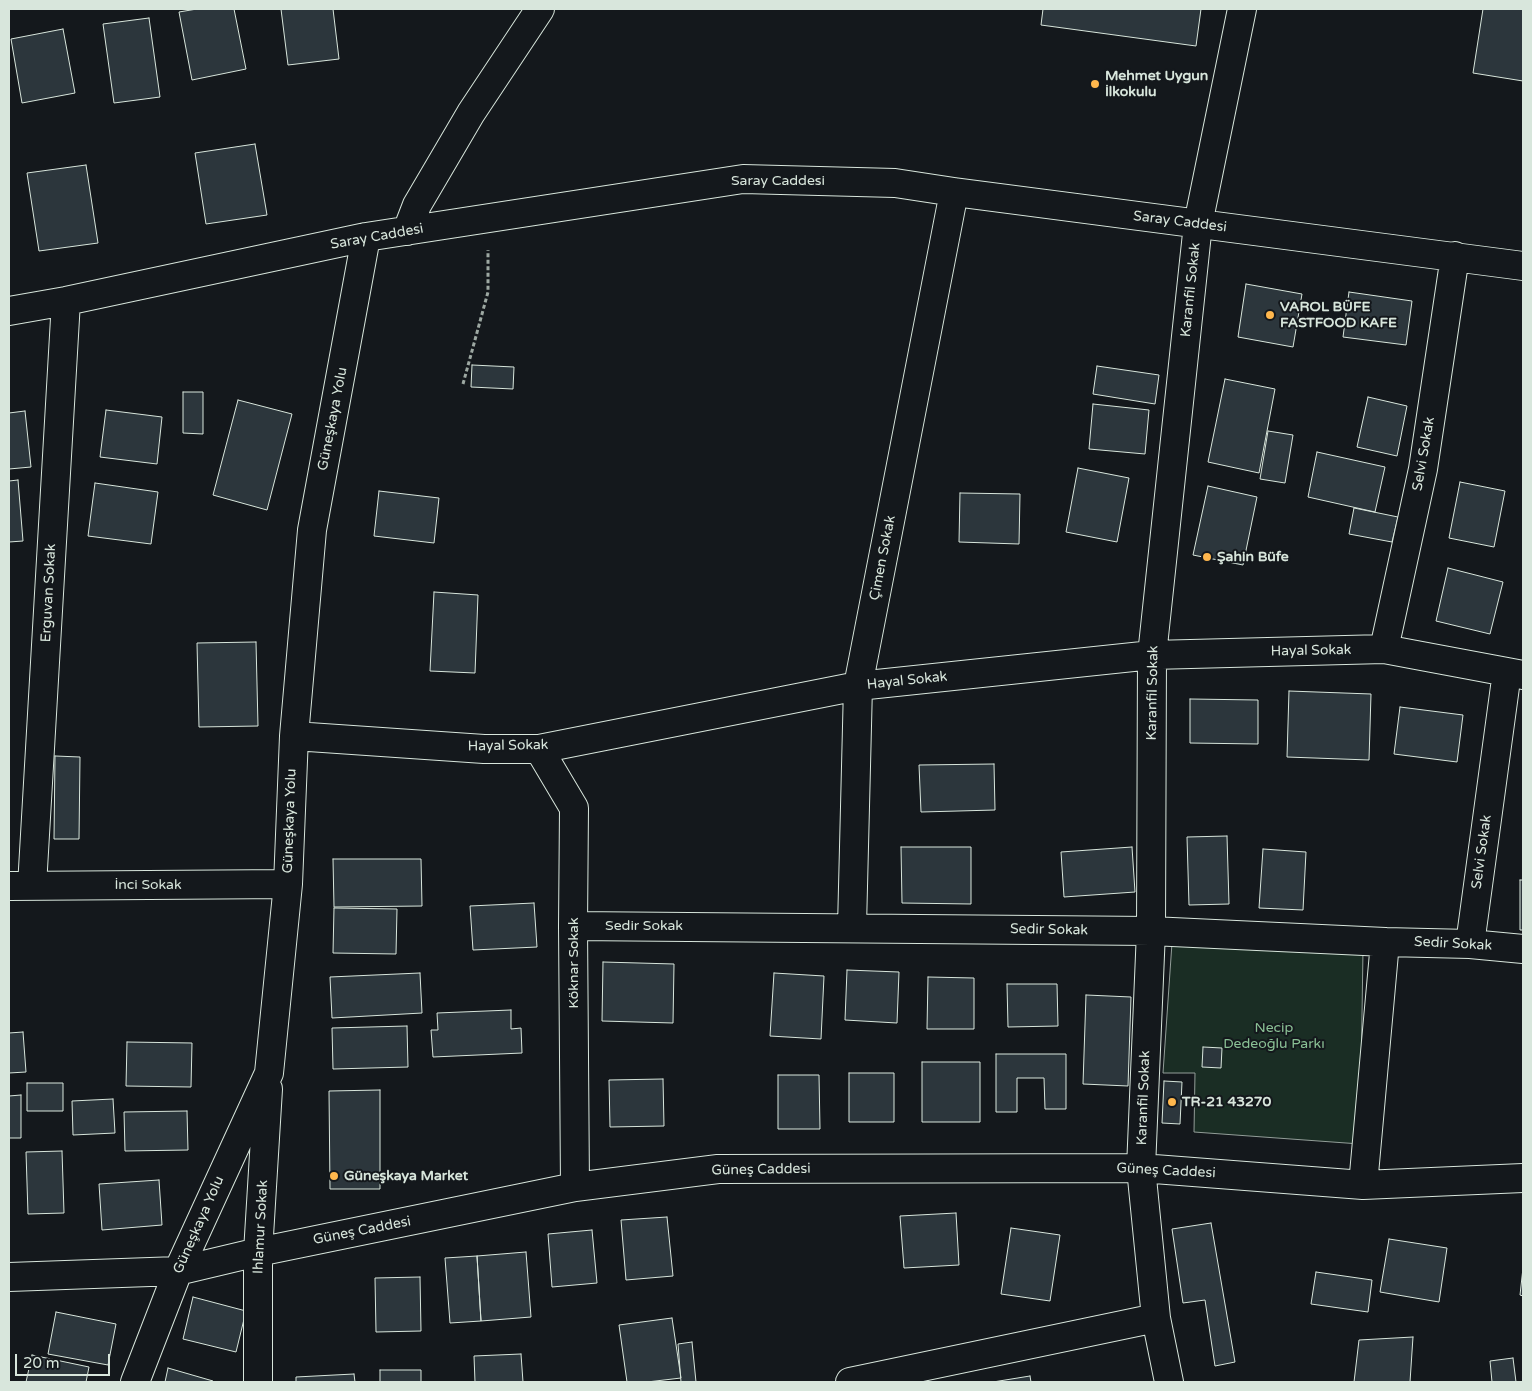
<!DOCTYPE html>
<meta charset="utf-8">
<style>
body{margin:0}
#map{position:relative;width:1532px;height:1391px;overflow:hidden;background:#14181c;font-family:"Varela Round",sans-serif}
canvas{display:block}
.frame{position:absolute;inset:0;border:10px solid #d8e6dc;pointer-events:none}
.scale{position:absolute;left:15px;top:1354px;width:95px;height:22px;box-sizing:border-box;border:2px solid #d8e6dc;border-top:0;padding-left:6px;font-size:15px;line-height:18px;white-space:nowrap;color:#d8e6dc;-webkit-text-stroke:4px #14181c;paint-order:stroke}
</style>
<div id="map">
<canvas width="1532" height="1391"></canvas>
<div class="frame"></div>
<div class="scale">20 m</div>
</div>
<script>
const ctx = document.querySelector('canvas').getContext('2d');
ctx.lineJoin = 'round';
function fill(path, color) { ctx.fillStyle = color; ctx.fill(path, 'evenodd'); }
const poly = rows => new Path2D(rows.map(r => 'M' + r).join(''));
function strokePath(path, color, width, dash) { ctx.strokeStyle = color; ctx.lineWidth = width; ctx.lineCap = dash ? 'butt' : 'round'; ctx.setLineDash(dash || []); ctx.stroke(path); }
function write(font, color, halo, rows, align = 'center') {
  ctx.font = font + ' "Varela Round",sans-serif'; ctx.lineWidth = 4; ctx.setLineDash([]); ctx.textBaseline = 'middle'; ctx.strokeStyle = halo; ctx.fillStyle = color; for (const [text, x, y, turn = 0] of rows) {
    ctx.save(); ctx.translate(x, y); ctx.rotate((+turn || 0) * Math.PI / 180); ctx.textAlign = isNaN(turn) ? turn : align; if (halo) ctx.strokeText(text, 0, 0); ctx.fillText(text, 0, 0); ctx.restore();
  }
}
const green = poly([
 [1172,943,1363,950,1360,1144,1194,1132,1195,1073,1163,1073,1172,943]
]);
fill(green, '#1a2d24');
strokePath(green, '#939e99', 1);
const building = poly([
 [197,9,234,9,246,69,192,80,179,12,197,9],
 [281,9,333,9,339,59,288,65,281,9],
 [1043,9,1201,9,1196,46,1041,25,1043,9],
 [1483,9,1523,9,1523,81,1473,73,1483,9],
 [149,18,160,97,114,103,103,24,149,18],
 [63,29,75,93,22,103,11,39,63,29],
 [255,144,267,215,206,224,195,153,255,144],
 [86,165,98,243,39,251,27,173,86,165],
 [1246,284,1302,294,1293,347,1238,337,1246,284],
 [1349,292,1412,301,1406,345,1343,337,1349,292],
 [472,365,514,367,513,389,471,387,472,365],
 [1097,366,1159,375,1155,404,1093,394,1097,366],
 [1225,379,1275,389,1259,473,1208,462,1225,379],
 [183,392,203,392,203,434,183,433,183,392],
 [1368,397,1407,406,1397,456,1357,447,1368,397],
 [238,400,292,414,267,510,213,495,238,400],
 [1093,404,1149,410,1145,454,1089,449,1093,404],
 [106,410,162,417,157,464,100,457,106,410],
 [25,411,31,467,9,469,9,413,25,411],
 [1268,431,1293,435,1285,483,1260,479,1268,431],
 [1317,452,1385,467,1375,512,1308,497,1317,452],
 [1078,468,1129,478,1117,542,1066,532,1078,468],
 [18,480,23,541,9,542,9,481,18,480],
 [1460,482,1505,491,1494,547,1449,538,1460,482],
 [95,483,158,492,151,544,88,536,95,483],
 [1208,486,1257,497,1243,565,1193,555,1208,486],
 [379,491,439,498,434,543,374,536,379,491],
 [960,493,1020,494,1019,544,959,542,960,493],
 [1354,508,1398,517,1392,542,1349,534,1354,508],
 [1448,568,1503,582,1490,634,1436,621,1448,568],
 [434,592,478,595,475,673,430,671,434,592],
 [256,642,258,726,199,727,197,643,256,642],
 [1289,691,1371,694,1369,760,1287,757,1289,691],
 [1190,699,1258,700,1258,744,1190,743,1190,699],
 [1400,707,1463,715,1457,762,1394,754,1400,707],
 [55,756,80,757,79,839,54,839,55,756],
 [994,764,995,810,921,812,919,765,994,764],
 [1227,836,1229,904,1189,905,1187,837,1227,836],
 [901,847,971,847,971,904,902,903,901,847],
 [1132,847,1135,892,1064,897,1061,852,1132,847],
 [1263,849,1306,852,1303,910,1259,908,1263,849],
 [333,859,421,859,422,906,334,907,333,859],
 [1520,880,1523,880,1523,930,1520,930,1520,880],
 [534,903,537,947,473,950,470,906,534,903],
 [334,908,397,909,396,954,333,953,334,908],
 [603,962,674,964,673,1023,602,1021,603,962],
 [847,970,899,972,897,1023,845,1020,847,970],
 [420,973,422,1013,332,1018,330,977,420,973],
 [774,973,824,976,821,1039,770,1036,774,973],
 [928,977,974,978,974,1029,927,1029,928,977],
 [1007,984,1057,984,1058,1026,1008,1027,1007,984],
 [1086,995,1131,997,1128,1086,1083,1084,1086,995],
 [511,1010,511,1029,521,1028,522,1053,433,1057,431,1030,438,1030,437,1013,511,1010],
 [407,1026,408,1067,333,1069,332,1028,407,1026],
 [23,1032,26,1072,9,1073,9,1033,23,1032],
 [127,1042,192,1043,191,1087,126,1086,127,1042],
 [1203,1047,1222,1048,1221,1068,1202,1067,1203,1047],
 [996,1054,1066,1054,1066,1109,1045,1109,1044,1078,1017,1078,1017,1112,996,1112,996,1054],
 [922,1062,980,1062,980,1122,922,1122,922,1062],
 [849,1073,894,1073,894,1122,849,1122,849,1073],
 [778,1075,819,1075,820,1129,778,1129,778,1075],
 [663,1079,664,1126,610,1127,609,1080,663,1079],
 [1164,1081,1182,1082,1180,1124,1162,1123,1164,1081],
 [27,1083,63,1083,63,1111,27,1111,27,1083],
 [380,1090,380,1189,330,1189,329,1091,380,1090],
 [21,1095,21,1138,9,1138,9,1096,21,1095],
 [113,1099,115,1133,73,1135,72,1101,113,1099],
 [187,1111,188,1150,125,1151,124,1112,187,1111],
 [62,1151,64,1213,28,1214,26,1152,62,1151],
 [159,1180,162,1225,102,1230,99,1184,159,1180],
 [956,1213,959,1265,904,1268,900,1216,956,1213],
 [667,1217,673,1276,626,1280,621,1220,667,1217],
 [1211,1223,1235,1362,1215,1366,1205,1300,1183,1303,1172,1229,1211,1223],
 [1011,1228,1060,1235,1050,1301,1001,1294,1011,1228],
 [592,1230,597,1283,552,1287,548,1234,592,1230],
 [1389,1239,1447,1248,1439,1302,1380,1292,1389,1239],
 [526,1252,531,1317,481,1321,477,1256,526,1252],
 [477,1256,481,1321,450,1323,445,1258,477,1256],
 [1523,1268,1523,1296,1520,1295,1523,1268],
 [1316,1272,1372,1280,1368,1312,1311,1304,1316,1272],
 [420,1277,421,1331,376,1332,375,1278,420,1277],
 [193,1297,246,1311,236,1352,183,1339,193,1297],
 [56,1312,116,1324,108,1365,48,1354,56,1312],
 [672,1318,681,1378,647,1382,627,1382,619,1325,672,1318],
 [1413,1337,1410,1382,1354,1382,1359,1340,1413,1337],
 [692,1342,696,1382,681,1382,678,1344,692,1342],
 [521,1354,523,1382,475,1382,474,1356,521,1354],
 [32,1355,89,1367,86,1382,26,1382,32,1355],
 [1513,1358,1516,1382,1492,1382,1490,1361,1513,1358],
 [168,1368,213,1381,213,1382,165,1382,168,1368],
 [380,1370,421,1370,421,1382,380,1382,380,1370],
 [354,1374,355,1382,296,1382,296,1377,354,1374],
 [1030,1376,1031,1382,993,1382,1030,1376]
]);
fill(building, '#2c363c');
strokePath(building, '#d8e6dc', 1);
const minor = poly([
 [407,231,417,205,471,113,540,9],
 [9,311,66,301,366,237,743,179,895,183,954,192,1523,266],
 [1384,649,1423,469,1455,256],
 [294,736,484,749,539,749,858,686,1152,655,1384,649,1523,675],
 [539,749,574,808,573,926,575,1187],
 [9,886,288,884],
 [32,886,66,301],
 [573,926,1151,931,1385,942,1470,944,1523,949],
 [852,927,858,686,954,192],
 [1470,944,1507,672],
 [1363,1185,1385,942],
 [9,1277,178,1271,258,1252,575,1187,718,1169,1141,1168,1363,1185,1523,1178],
 [135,1382,178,1271,269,1073,288,884,294,736,312,530,366,237],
 [258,1382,258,1252,268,1089],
 [850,1382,1156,1318],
 [1169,1382,1156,1318,1141,1168,1151,931,1152,655,1198,224,1242,9]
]);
strokePath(minor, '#d8e6dc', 30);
strokePath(poly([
 [463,384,488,292,488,250]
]), '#9da8a2', 3, [4, 2.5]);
strokePath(minor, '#14181c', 28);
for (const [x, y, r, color] of [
 [1095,84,5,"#ffb74d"],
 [1270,315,5,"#ffb74d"],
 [1207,557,5,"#ffb74d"],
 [1172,1102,5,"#ffb74d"],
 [334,1176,5,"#ffb74d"]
]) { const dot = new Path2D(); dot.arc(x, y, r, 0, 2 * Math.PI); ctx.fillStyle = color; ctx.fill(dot); strokePath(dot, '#14181c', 2); }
write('bold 14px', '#d8e6dc', '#14181c', [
 ["Mehmet Uygun",1105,76],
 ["İlkokulu",1105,92],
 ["VAROL BÜFE",1280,307],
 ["FASTFOOD KAFE",1280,323],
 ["Şahin Büfe",1217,557],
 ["TR-21 43270",1182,1102],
 ["Güneşkaya Market",344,1176]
], 'left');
write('14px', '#d8e6dc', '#14181c', [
 ["Saray Caddesi",778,181],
 ["Saray Caddesi",1180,222,7],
 ["Saray Caddesi",377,237,-10],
 ["Karanfil Sokak",1191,290,-84],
 ["Güneşkaya Yolu",333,419,-79],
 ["Selvi Sokak",1424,454,-80],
 ["Çimen Sokak",883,558,-79],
 ["Erguvan Sokak",49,593,-87],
 ["Hayal Sokak",1311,651,-1],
 ["Hayal Sokak",907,681,-6],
 ["Karanfil Sokak",1153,693,-89],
 ["Hayal Sokak",508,746,-1],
 ["Güneşkaya Yolu",290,821,-88],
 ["Selvi Sokak",1482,852,-82],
 ["İnci Sokak",148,885],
 ["Sedir Sokak",644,926],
 ["Sedir Sokak",1049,930,1],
 ["Sedir Sokak",1453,944,3],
 ["Köknar Sokak",574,963,-90],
 ["Karanfil Sokak",1144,1098,-88],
 ["Güneş Caddesi",761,1170,-1],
 ["Güneş Caddesi",1166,1171,3],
 ["Güneşkaya Yolu",199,1225,-66],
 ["Ihlamur Sokak",261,1227,-87],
 ["Güneş Caddesi",362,1231,-11]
]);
write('14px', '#8ac095', '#14181c', [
 ["Necip",1274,1028],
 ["Dedeoğlu Parkı",1274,1044]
]);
</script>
